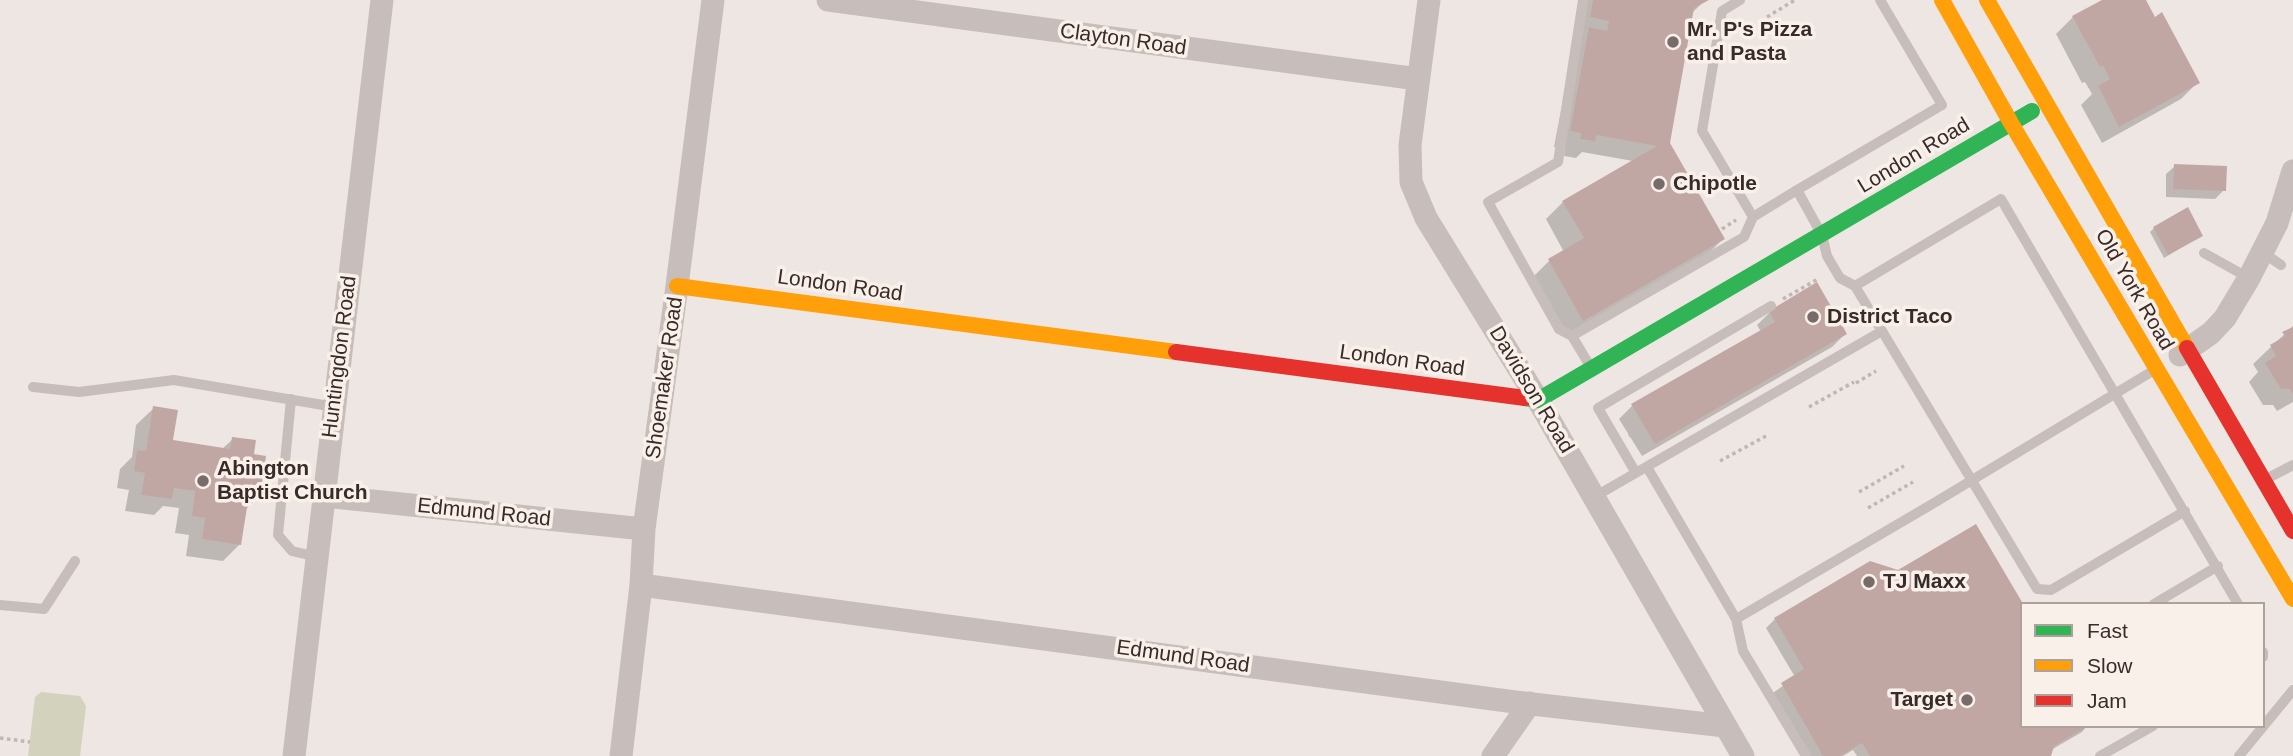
<!DOCTYPE html>
<style>
body{margin:0}
#map{position:relative;width:2293px;height:756px;overflow:hidden;background:#eee6e3;font-family:Arial,sans-serif}
canvas{display:block}
.legend{position:absolute;left:2020px;top:602px;width:245px;height:126px;box-sizing:border-box;background:#faf0ea;border:2px solid #aca19d;margin:0;padding:9px 12px;list-style:none;font-size:21px;color:#382b29}
.legend li{display:flex;align-items:center;gap:14px;height:35px}
.legend b{width:35px;border:2px solid #aca19d}
</style>
<div id="map">
<canvas width="2293" height="756"></canvas>
<ul class="legend">
<li><b style="height:9px;background:#30b455"></b>Fast</li>
<li><b style="height:9px;background:#ff9f0a"></b>Slow</li>
<li><b style="height:9px;background:#e5322d"></b>Jam</li>
</ul>
</div>
<script>
const ctx = document.querySelector('canvas').getContext('2d');
ctx.lineJoin = 'round';
function fill(path, color) { ctx.fillStyle = color; ctx.fill(path, 'evenodd'); }
const poly = rows => new Path2D(rows.map(r => 'M' + r).join(''));
function strokePath(path, color, width, dash) { ctx.strokeStyle = color; ctx.lineWidth = width; ctx.lineCap = dash ? 'butt' : 'round'; ctx.setLineDash(dash || []); ctx.stroke(path); }
function write(font, color, halo, rows, align = 'center') {
  ctx.font = font + ' Arial,sans-serif'; ctx.lineWidth = 7; ctx.setLineDash([]); ctx.textBaseline = 'middle'; ctx.strokeStyle = halo; ctx.fillStyle = color; for (const [text, x, y, turn = 0] of rows) {
    ctx.save(); ctx.translate(x, y); ctx.rotate((+turn || 0) * Math.PI / 180); ctx.textAlign = isNaN(turn) ? turn : align; if (halo) ctx.strokeText(text, 0, 0); ctx.fillText(text, 0, 0); ctx.restore();
  }
}
fill(poly([
 [41,692,80,696,86,706,80,756,28,756,35,697]
]), '#d3d2bc');
fill(poly([
 [1582,0,1705,0,1691,14,1668,143,1723,239,1706,256,1566,337,1532,278,1549,261,1564,252,1546,219,1563,202,1633,161,1582,152,1576,158,1564,156,1565,149,1554,147],
 [2106,0,2144,0,2154,19,2198,82,2181,99,2102,143,2081,105,2092,94,2085,82,2082,83,2056,34,2073,17],
 [2175,166,2224,190,2215,199,2166,197,2166,174],
 [2154,228,2201,236,2164,258,2150,232],
 [1770,312,1845,334,1832,347,1642,456,1619,419,1632,406,1761,332,1757,325],
 [2293,326,2293,402,2277,411,2273,405,2263,405,2249,382,2258,372,2253,364],
 [154,408,171,442,222,449,233,439,252,456,259,496,245,510,240,544,223,561,186,556,189,535,175,533,179,508,163,506,154,515,125,511,129,490,117,488,120,469,132,457,136,425],
 [1775,619,2022,726,2087,726,2082,732,2051,750,2049,756,1857,756,1853,750,1843,756,1810,756,1773,693,1795,677,1766,628]
]), '#0003');
fill(poly([
 [1593,0,1709,0,1694,8,1670,143,1725,239,1583,321,1548,259,1584,238,1562,201,1657,146,1596,135,1595,141,1580,139,1581,133,1570,131,1589,27,1607,31,1609,21,1590,17],
 [2102,0,2146,0,2155,17,2162,12,2200,83,2119,127,2098,86,2110,79,2103,66,2100,67,2072,16],
 [2174,164,2227,166,2226,191,2173,189],
 [2188,207,2203,236,2168,255,2153,227],
 [1817,282,1847,334,1655,444,1631,404,1775,322,1769,311],
 [2293,327,2293,394,2290,389,2281,389,2265,363,2276,356,2270,345,2285,336,2282,332],
 [153,406,178,410,173,440,230,449,232,437,256,440,254,454,266,456,260,497,249,495,241,545,202,539,205,518,192,516,195,491,174,488,172,499,141,495,145,473,134,471,137,450,146,451],
 [1976,524,2022,602,2022,726,2088,726,2054,746,2051,756,1870,756,1862,743,1840,756,1823,756,1781,683,1804,669,1774,618,1870,561,1898,570]
]), '#c1a7a4');
strokePath(poly([
 [1767,17,1795,0],
 [1722,229,1736,220],
 [1783,299,1818,279],
 [1856,383,1876,371],
 [1809,407,1854,382],
 [1629,436,1642,428],
 [1720,461,1766,436],
 [1859,492,1904,466],
 [1868,508,1913,482],
 [0,738,30,742]
]), '#c0b7b3', 3.5, [3.5, 3.5]);
strokePath(poly([
 [1583,0,1558,162,1488,202,1559,329,1572,336,1590,366],
 [1740,0,1722,11,1702,131,1753,217,1797,190,1822,235,1827,256,1840,278,1855,286,2037,589,2051,590,2185,511],
 [1797,190,1942,105,1880,0],
 [2262,252,2281,265],
 [2204,253,2249,278],
 [1855,286,2001,199,2238,604],
 [1572,336,1744,237,1753,217],
 [33,387,79,392,174,380,335,407],
 [291,399,278,535,292,551,317,557],
 [1647,467,1736,619],
 [1636,473,1598,408,1771,306],
 [2270,477,2293,465],
 [1594,497,1882,331],
 [2154,604,2218,566],
 [0,605,44,609,75,561],
 [2263,652,2263,657],
 [1806,756,1743,651,1736,619,1934,503,2151,372],
 [2100,756,2153,726],
 [2239,756,2293,690]
]), '#c7bebb', 10);
strokePath(poly([
 [828,0,1418,79],
 [1429,0,1410,145,1411,182,1426,218,1538,400,1743,756],
 [2180,355,2211,333,2225,318,2249,278,2277,223,2293,171],
 [324,496,644,529],
 [641,585,1515,702,1725,726],
 [294,756,382,0],
 [621,756,641,585,644,529,677,286,713,0],
 [1493,756,1530,703]
]), '#c7bebb', 23);
strokePath(poly([
 [1525,398,1538,400,2032,111]
]), '#30b455', 16);
strokePath(poly([
 [1942,0,2011,123,2293,599],
 [1987,0,2187,348],
 [677,286,1176,352]
]), '#ff9f0a', 16);
strokePath(poly([
 [2187,348,2293,531],
 [1176,352,1525,398]
]), '#e5322d', 16);
for (const [x, y, r, color] of [
 [1673,42,7,"#786c6a"],
 [1659,184,7,"#786c6a"],
 [1813,317,7,"#786c6a"],
 [203,481,7,"#786c6a"],
 [1869,582,7,"#786c6a"],
 [1967,700,7,"#786c6a"]
]) { const dot = new Path2D(); dot.arc(x, y, r, 0, 2 * Math.PI); ctx.fillStyle = color; ctx.fill(dot); strokePath(dot, '#faf0ea', 2.5); }
write('bold 21px', '#382b29', '#faf0ea', [
 ["Mr. P's Pizza",1687,30],
 ["and Pasta",1687,54],
 ["Chipotle",1673,184],
 ["District Taco",1827,317],
 ["Abington",217,469],
 ["Baptist Church",217,493],
 ["TJ Maxx",1883,582],
 ["Target",1953,700,"right"]
], 'left');
write('21px', '#382b29', '#faf0ea', [
 ["Clayton Road",1123,40,8],
 ["London Road",1914,156,-31],
 ["London Road",840,286,8],
 ["Old York Road",2134,290,60],
 ["Huntingdon Road",340,357,-83],
 ["London Road",1402,361,8],
 ["Shoemaker Road",665,378,-82],
 ["Davidson Road",1531,390,59],
 ["Edmund Road",484,513,6],
 ["Edmund Road",1183,657,8]
]);
</script>
